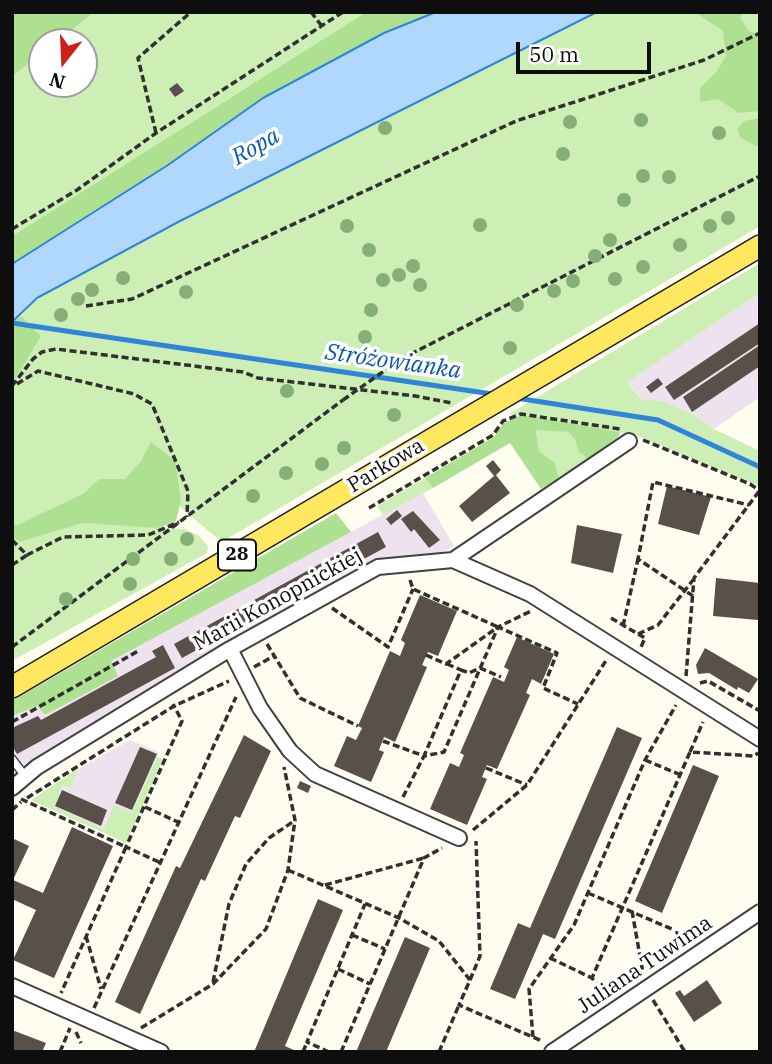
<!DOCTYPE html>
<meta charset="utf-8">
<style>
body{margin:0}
#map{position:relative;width:772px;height:1064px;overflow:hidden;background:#fffdef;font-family:"IBM Plex Serif",serif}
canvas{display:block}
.frame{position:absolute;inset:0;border:14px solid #0e0e0e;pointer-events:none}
.north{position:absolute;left:28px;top:28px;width:70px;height:70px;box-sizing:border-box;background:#fff;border:2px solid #9f9f9f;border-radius:50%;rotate:198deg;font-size:19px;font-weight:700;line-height:28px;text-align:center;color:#0e0e0e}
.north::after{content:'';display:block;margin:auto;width:24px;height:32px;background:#cc2119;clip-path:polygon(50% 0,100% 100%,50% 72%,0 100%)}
.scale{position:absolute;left:516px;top:42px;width:135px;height:32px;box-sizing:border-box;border:4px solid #0e0e0e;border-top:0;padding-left:9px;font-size:21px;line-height:24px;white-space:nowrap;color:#0e0e0e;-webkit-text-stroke:5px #fff;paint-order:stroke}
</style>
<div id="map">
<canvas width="772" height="1064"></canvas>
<div class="frame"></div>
<div class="north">N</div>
<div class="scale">50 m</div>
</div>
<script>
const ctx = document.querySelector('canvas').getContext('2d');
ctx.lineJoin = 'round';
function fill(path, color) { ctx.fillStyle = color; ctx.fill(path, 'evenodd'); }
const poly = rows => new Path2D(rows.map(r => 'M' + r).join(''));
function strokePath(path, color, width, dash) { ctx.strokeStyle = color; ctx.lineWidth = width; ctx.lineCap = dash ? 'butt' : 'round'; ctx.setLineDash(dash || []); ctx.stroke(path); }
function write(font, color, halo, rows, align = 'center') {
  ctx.font = font + ' "IBM Plex Serif",serif'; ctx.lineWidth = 7; ctx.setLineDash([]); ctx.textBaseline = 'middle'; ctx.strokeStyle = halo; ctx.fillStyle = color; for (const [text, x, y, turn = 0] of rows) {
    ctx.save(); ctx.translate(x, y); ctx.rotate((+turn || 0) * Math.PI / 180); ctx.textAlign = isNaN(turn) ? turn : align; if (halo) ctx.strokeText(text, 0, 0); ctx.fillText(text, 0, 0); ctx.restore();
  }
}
fill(poly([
 [760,293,760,397,714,429,695,415,664,403,641,399,627,381],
 [423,493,454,546,435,556,380,560,23,766,12,775,12,716,37,706,45,715,117,675,111,661],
 [130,740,159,752,132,813,104,829,53,807,64,785,71,788,78,769]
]), '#eee2ee');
fill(poly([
 [94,12,366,12,12,236,12,77,42,53,42,84,84,84,84,42,57,42],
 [760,12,760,226,225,540,218,539,179,506,174,461,141,461,125,480,99,479,84,493,17,525,12,524,12,384,40,336,21,316,38,296,180,220,596,13],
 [760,263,760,293,627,382,641,399,664,402,695,415,714,429,760,451,760,487,636,435,509,414],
 [536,429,568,432,575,439,578,451,588,459,559,478,555,463,539,451],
 [425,478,433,488,383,515,377,506],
 [83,523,185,529,199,536,208,546,207,553,12,661,12,536,20,542],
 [157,757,163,759,126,843,31,800,78,769,71,788,63,785,54,807,104,829,114,805,132,813]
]), '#cdeeb5');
fill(poly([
 [12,12,94,12,57,42,42,42,42,53,12,77],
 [366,12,436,12,384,33,267,96,168,165,12,264,12,236],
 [695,12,741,12,741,19,749,31,760,35,760,117,757,111,739,113,718,99,700,102,700,88,717,71,726,56,723,31],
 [760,118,760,146,756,146,741,138,737,130,744,121],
 [21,316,41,336,12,384,12,322],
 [521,415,620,432,619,436,588,459,578,451,575,439,568,432,536,430,539,451,555,463,559,478,541,489,510,443,433,488,425,478,494,437,503,424],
 [151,442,175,461,181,500,176,521,158,528,83,523,20,542,12,536,12,524,17,525,84,493,99,479,125,479,141,461],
 [336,513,351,532,111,661,118,676,45,715,37,706,12,716,12,701]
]), '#aee092');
const water = poly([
 [436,12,597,12,180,221,37,298,12,322,12,264,168,165,263,98,384,33,436,12]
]);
fill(water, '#afd8fc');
strokePath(water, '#2f85da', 2);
strokePath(poly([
 [12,323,492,394],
 [516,398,658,420,760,467]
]), '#2f85da', 5);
fill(poly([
 [177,83,184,91,175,97,169,89],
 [760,323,760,343,674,400,665,387],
 [760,345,760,366,692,412,683,397],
 [658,378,663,384,651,393,646,387],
 [493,460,501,470,496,475,510,493,472,522,459,506,494,476,486,466],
 [667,486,711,497,699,535,658,524],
 [397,510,402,516,391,525,386,519],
 [413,511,440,540,429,548,414,529,411,532,401,519],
 [577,525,622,534,613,573,571,563],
 [378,532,386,547,182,658,174,644],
 [716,578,760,583,758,620,713,616],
 [420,595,457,611,438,656,428,652,422,665,427,667,395,742,384,737,379,750,384,752,371,782,334,766,347,736,356,740,362,728,358,726,390,651,400,656,405,643,401,640],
 [517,637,554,654,541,684,532,679,526,693,530,695,497,769,487,765,482,777,487,779,467,825,430,809,450,763,459,767,464,755,460,753,493,677,504,682,509,670,504,667],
 [163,645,175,668,17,754,12,746,12,728,38,716,41,720,156,657,152,651],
 [705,648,758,679,749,693,738,687,737,690,709,673,698,674,696,665],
 [617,727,642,738,555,939,543,934,515,999,490,989,518,923,530,928],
 [244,735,271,751,240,818,235,816,205,881,201,879,140,1014,115,1002,176,866,180,868],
 [140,747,157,754,132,810,115,803],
 [693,765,719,776,662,913,635,901],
 [300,781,311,786,308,793,297,788],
 [62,790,107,810,101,826,55,806],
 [72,827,113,846,54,978,13,960,36,910,12,899,12,838,29,846,13,880,43,893],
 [318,899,343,910,285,1046,298,1052,254,1052],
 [405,937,430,948,386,1052,356,1052],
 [707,980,722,1003,694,1022,675,993,680,990,684,996],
 [12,1030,46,1043,42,1052,12,1052]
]), '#585049');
const lane = poly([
 [12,759,25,776]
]);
const street = poly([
 [453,560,629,441],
 [230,649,260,708,290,751,315,774,459,838],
 [12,788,37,767,230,649,378,567,453,560,530,594,760,739],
 [12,986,161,1052],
 [552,1052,760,912]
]);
const primary = poly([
 [12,687,760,246]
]);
strokePath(lane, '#414141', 10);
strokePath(street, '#414141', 18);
strokePath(primary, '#1f1f1f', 24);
strokePath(poly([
 [311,12,321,25],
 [156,133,138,58,191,12],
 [12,229,77,190,156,133,343,12],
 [86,306,132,299,516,121,704,60,760,33],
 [401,359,760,176],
 [17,384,38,371,134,394,152,404,188,491,187,517],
 [12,386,33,359,42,352,56,349,243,372,258,378,415,396,452,403],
 [643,440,750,484,760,491],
 [369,508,493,435,503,421,521,414,620,429],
 [12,540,27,555,63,537,148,535,179,522],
 [12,565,27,555],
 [410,580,413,589,498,627],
 [693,596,638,559,653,482,749,505],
 [332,608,388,647,413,589],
 [611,618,645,638,641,647],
 [623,626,638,559],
 [638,634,658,625,693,580],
 [267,644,300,698,358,726],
 [12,647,343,400],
 [426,655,446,664,498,627,557,653,543,688,578,704],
 [447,664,461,670],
 [254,667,274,656],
 [686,676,694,578,760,490],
 [700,683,708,681,760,711],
 [12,722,140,650],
 [383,741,424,756,461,670,469,673,480,668,501,677],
 [690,752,703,722],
 [645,760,681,775],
 [486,768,527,785],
 [403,797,424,756,444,752,498,627,531,611],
 [27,798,174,706,229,681],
 [21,799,126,847,61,993],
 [145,807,178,822],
 [12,810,21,802],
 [473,830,527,785,607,659],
 [159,862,126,847,182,721,173,704],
 [288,870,399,918,439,941,470,980,459,1005,542,1041],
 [325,885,424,858],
 [588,893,695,939],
 [632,911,643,973],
 [352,935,385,949],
 [86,936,101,989],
 [550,958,592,978],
 [338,969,370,984],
 [470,980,480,956,476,841],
 [213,982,229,904,246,864,269,838,294,821],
 [606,997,592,978,690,752,754,756,758,753],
 [653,1000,685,1052],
 [94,1008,236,697],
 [141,1028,213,984,266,929,288,870,295,820,284,767],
 [76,1032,81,1043],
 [533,1037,529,989,574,925,645,760,676,705],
 [60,1052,70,1028],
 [303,1052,307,1042],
 [329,1052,307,1042,365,904],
 [341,1052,424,858,442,848],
 [439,1052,459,1005]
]), '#303030', 3.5, [7, 3.5]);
strokePath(lane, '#fff', 7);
strokePath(street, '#fff', 14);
strokePath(primary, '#ffe75f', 21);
strokePath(poly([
 [343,400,401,359]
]), '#303030', 3.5, [7, 3.5]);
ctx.fillStyle = '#85ae79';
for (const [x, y] of [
 [641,120],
 [570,122],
 [385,128],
 [719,133],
 [563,154],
 [643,176],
 [669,177],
 [624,200],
 [728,218],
 [480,225],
 [347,226],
 [710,226],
 [610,240],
 [680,245],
 [369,250],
 [595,256],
 [413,266],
 [643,267],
 [399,275],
 [123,278],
 [615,279],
 [383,280],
 [573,281],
 [420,285],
 [92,290],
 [554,291],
 [186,292],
 [78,299],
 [517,305],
 [371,310],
 [61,315],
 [365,337],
 [510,348],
 [287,391],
 [394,415],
 [344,448],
 [322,464],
 [286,473],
 [253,496],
 [187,539],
 [133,559],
 [171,559],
 [130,584],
 [66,599]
]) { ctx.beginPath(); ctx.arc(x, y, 7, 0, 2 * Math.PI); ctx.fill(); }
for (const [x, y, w] of [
 [237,555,38]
]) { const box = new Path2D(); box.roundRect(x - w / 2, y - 15.5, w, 31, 5); ctx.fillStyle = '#fff'; ctx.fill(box); strokePath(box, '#0e0e0e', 2); }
write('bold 19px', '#0e0e0e', null, [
 ["28",237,555]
]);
write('21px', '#0e0e0e', '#fff', [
 ["Parkowa",386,466,-31],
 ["Marii Konopnickiej",278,600,-29],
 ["Juliana Tuwima",645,965,-34]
]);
write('italic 23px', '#0b57ac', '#fff', [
 ["Ropa",256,147,-30],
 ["Stróżowianka",393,362,8]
]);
</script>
